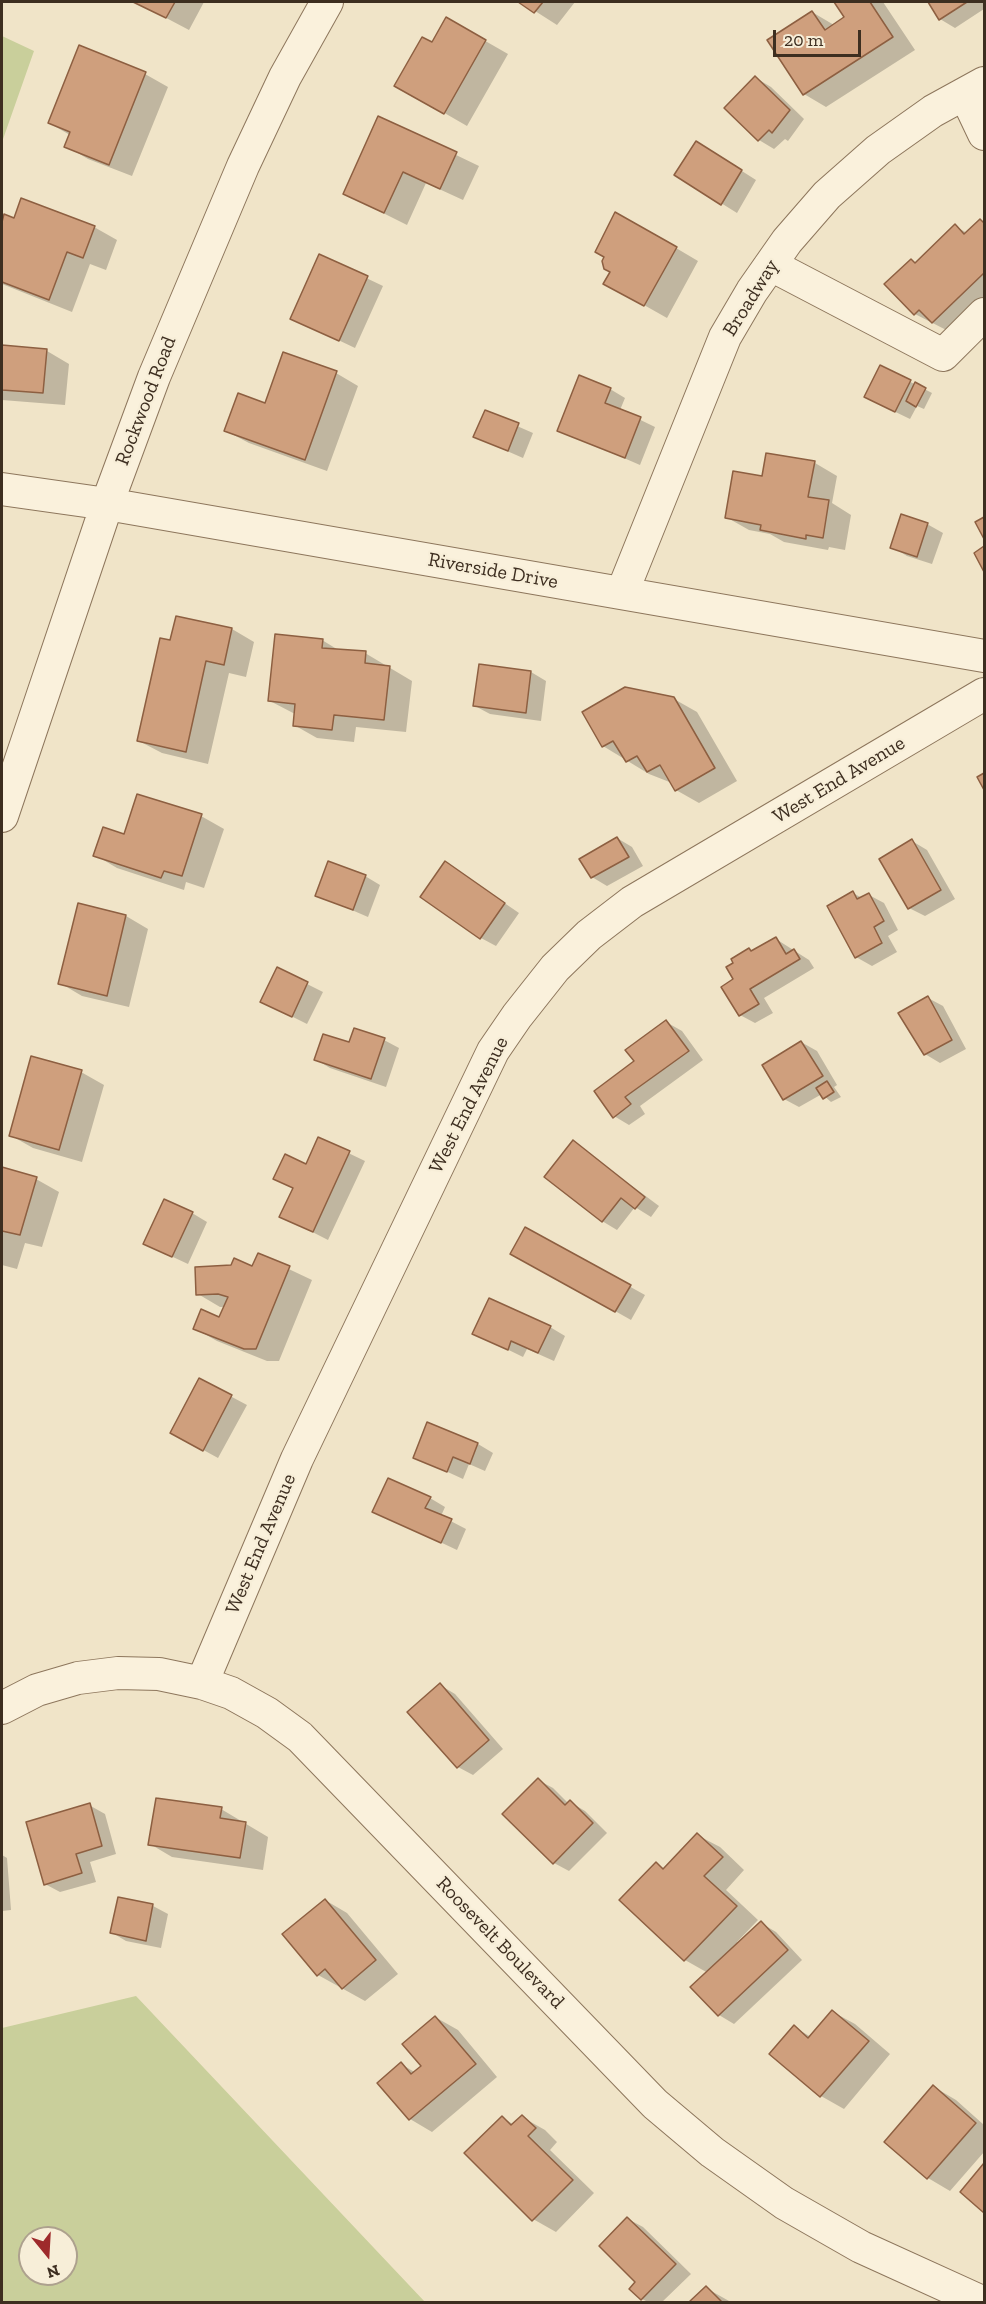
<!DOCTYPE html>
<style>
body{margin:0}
#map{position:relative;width:986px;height:2304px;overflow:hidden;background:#f0e4c8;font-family:"Zilla Slab",serif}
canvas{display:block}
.frame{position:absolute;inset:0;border:3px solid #3d2e20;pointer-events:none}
.north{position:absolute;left:18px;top:2226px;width:60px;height:60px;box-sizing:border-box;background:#f7eed8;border:2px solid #ada18e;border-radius:50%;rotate:162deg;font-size:16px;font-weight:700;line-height:24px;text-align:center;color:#3d2e20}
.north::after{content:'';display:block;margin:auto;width:21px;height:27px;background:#9e2a2b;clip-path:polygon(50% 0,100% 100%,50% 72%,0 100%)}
.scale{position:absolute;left:773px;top:30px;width:88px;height:27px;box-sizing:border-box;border:3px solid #3d2e20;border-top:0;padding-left:8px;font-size:18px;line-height:21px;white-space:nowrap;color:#3d2e20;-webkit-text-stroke:4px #f7eed8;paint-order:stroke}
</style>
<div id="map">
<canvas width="986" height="2304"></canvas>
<div class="frame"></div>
<div class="north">N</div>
<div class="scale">20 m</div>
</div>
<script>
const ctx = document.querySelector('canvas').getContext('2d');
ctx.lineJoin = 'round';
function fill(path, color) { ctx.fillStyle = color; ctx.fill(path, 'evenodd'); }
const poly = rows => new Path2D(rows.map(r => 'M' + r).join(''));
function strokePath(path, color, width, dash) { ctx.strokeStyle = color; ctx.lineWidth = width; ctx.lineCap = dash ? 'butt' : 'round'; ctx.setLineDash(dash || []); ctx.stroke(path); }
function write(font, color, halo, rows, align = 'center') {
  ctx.font = font + ' "Zilla Slab",serif'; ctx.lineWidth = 4.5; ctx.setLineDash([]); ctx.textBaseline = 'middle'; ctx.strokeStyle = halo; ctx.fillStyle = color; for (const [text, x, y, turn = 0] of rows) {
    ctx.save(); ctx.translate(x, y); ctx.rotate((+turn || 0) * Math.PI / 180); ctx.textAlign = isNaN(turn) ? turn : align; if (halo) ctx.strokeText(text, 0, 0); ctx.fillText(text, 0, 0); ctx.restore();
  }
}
fill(poly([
 [2,36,34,51,2,142],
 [136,1996,425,2302,2,2302,2,2028],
 [30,2238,66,2238,66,2274,30,2274]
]), '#c9cf9b');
fill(poly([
 [136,2,204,2,189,30],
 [521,2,575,2,557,25],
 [836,2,883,2,915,50,826,107,804,94,812,12,834,25,846,18],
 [930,2,984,2,984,9,955,28,940,19],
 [447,19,508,54,467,126,396,85,432,44],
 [80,47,145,74,168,87,132,176,88,159,66,146,70,135,49,123],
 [756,78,771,87,804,119,788,141,785,139,774,149,759,140],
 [379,118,479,166,463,200,426,183,407,225,345,194],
 [712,152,756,180,737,213,676,175],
 [5,216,15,220,94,227,117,240,106,270,90,264,72,312,2,284,2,226],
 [980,220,984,223,984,308,956,335,915,314,886,284,911,260,916,263,955,226,967,233],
 [676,248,698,261,667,318,605,283],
 [320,256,383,286,355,348,292,318],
 [2,347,47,351,69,364,65,405,2,400],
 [881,367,932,393,924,409,917,406,910,419,881,405],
 [336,373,358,386,327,471,249,443,226,431,266,405],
 [610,389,625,398,620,410,655,427,640,465,559,430],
 [485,412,533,433,523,458,475,437],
 [815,463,837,476,832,503,851,515,845,550,829,547,828,550,784,542,770,534,749,530,726,517,763,478],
 [927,524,943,533,932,564,907,556,892,547],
 [232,629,254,642,246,677,229,673,208,764,162,753,139,741,171,642],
 [322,640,340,651,365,653,412,681,406,732,356,727,354,742,317,738,294,725,295,714,270,701],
 [531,672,546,681,541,721,490,714,475,706],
 [674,699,697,712,737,781,699,803,676,790,672,783,649,774,603,746],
 [201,816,224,829,204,888,186,882,184,890,117,868,95,855,125,836],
 [617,838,632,847,643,866,607,886,592,877],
 [912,841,927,850,955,899,925,916,909,908],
 [446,863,519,913,496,946,481,938],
 [365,876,380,885,368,917,317,895],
 [853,893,862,898,869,895,884,903,898,930,888,936,897,952,872,966,856,957],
 [126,916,148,929,129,1007,82,996,60,983],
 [776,939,809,960,814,968,764,998,773,1013,755,1023,740,1015,735,980,749,950,753,952],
 [277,969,323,992,307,1024,275,1008],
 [928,998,943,1006,966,1049,940,1063,925,1054],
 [666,1022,682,1031,703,1060,640,1106,645,1114,629,1125,614,1116,636,1062],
 [384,1040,399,1048,386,1087,330,1068,315,1059,350,1044],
 [801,1042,817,1051,837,1085,834,1087,841,1097,831,1102,822,1094,799,1107,784,1099],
 [81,1072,104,1085,82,1162,33,1148,10,1135],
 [319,1139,365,1161,328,1240,281,1216,294,1189,275,1178,306,1166],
 [573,1142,659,1206,651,1217,635,1207,617,1230,602,1221],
 [2,1169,36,1179,59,1192,42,1247,25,1243,17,1269,2,1265],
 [192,1213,207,1222,188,1264,145,1244],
 [526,1229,645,1295,631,1320,512,1253],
 [259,1255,312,1280,279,1361,267,1361,217,1341,194,1328,220,1319,225,1307,220,1307,198,1294,253,1268],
 [550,1327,565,1336,554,1361,527,1349,523,1357,474,1333],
 [200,1380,247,1405,218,1458,187,1441],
 [478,1444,493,1453,485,1471,469,1464,463,1479,415,1457],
 [430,1498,445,1507,441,1516,466,1529,457,1550,374,1511],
 [440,1685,455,1694,503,1749,473,1775,458,1767],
 [538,1780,553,1788,569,1804,570,1802,585,1811,607,1833,569,1871,554,1863],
 [89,1805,105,1814,116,1854,90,1862,96,1882,60,1892,45,1884],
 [221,1809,268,1837,263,1870,172,1857,150,1844],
 [697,1835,720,1847,744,1870,726,1890,758,1920,737,1942,739,1943,761,1923,776,1932,802,1960,734,2024,719,2015,708,1973,685,1960,656,1864,665,1869],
 [2,1855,7,1858,11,1910,2,1911],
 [325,1900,347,1913,398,1974,365,2001,318,1975],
 [153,1906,168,1914,161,1948,126,1941,111,1932],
 [833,2012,855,2024,890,2054,844,2109,821,2096,771,2054,794,2027,811,2037],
 [435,2017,458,2030,497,2077,432,2132,410,2119,401,2064,416,2073,423,2067],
 [934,2087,956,2100,984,2125,984,2152,950,2191,928,2178],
 [502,2117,514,2125,522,2117,545,2130,557,2142,550,2150,594,2193,556,2232,533,2219],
 [984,2166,984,2211,962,2192],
 [628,2219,643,2227,691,2274,662,2302,648,2302,642,2299],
 [706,2288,729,2301,731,2302,691,2302]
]), '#0003');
const building = poly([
 [133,2,175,2,166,18,133,2],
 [518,2,543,2,534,13,518,2],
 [834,2,870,2,893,37,803,95,767,40,812,11,825,30,844,17,834,2],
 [928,2,967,2,939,20,928,2],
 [446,17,486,40,444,114,394,86,422,37,432,42,446,17],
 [79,45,146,72,109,165,64,147,70,132,48,123,79,45],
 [755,76,790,110,772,133,769,130,758,141,724,108,755,76],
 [378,116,457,152,440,189,403,172,384,213,343,194,378,116],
 [696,141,742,170,721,205,674,175,696,141],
 [21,198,95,226,83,258,67,252,49,300,2,282,2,222,4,214,14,218,21,198],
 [615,212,677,247,644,306,603,284,610,272,604,269,602,261,604,257,595,252,615,212],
 [980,219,984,223,984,273,932,323,919,310,914,315,884,284,911,259,915,263,955,224,964,234,980,219],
 [319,254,368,276,339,341,290,319,319,254],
 [2,345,47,349,43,393,2,390,2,345],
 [283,352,337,371,305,460,224,431,238,393,265,403,283,352],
 [880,365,911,380,895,412,864,397,880,365],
 [579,375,611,388,605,403,641,417,625,458,557,431,579,375],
 [915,382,926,388,916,407,906,401,915,382],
 [485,410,519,423,508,451,473,437,485,410],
 [766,453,815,461,808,497,829,500,823,538,806,535,806,539,760,530,761,525,725,518,733,471,762,476,766,453],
 [901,514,928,523,917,557,890,548,901,514],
 [984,517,984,539,975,522,984,517],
 [984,546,984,572,974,553,984,546],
 [176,616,232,628,224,665,206,661,186,752,137,741,160,638,170,640,176,616],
 [275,634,323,639,322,648,366,651,365,663,390,666,384,720,334,715,332,730,293,726,295,704,268,701,275,634],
 [479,664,531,671,526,713,473,706,479,664],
 [625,687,674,697,715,768,675,791,660,765,647,772,637,756,626,762,613,741,602,747,582,712,625,687],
 [984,773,984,790,977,777,984,773],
 [137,794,202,814,182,876,164,871,161,878,93,856,103,827,124,834,137,794],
 [617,837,629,857,591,878,579,859,617,837],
 [912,839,941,890,908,909,879,859,912,839],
 [328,861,366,875,353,910,315,896,328,861],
 [445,861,505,903,480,939,420,897,445,861],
 [853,891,857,899,869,893,884,921,874,927,882,943,855,958,827,906,853,891],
 [78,903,126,915,107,996,58,984,78,903],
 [776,937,786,954,794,949,800,959,750,989,759,1004,739,1016,721,987,733,979,726,967,733,963,731,959,749,948,751,951,776,937],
 [277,967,308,982,292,1017,260,1002,277,967],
 [928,996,952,1040,924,1055,898,1013,928,996],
 [666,1020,689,1051,625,1097,631,1104,613,1118,594,1091,634,1061,625,1050,666,1020],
 [354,1028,385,1038,371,1079,314,1060,323,1034,349,1042,354,1028],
 [801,1041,823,1076,783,1100,762,1065,801,1041],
 [31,1056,82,1070,59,1150,9,1136,31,1056],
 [827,1081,834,1092,823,1099,816,1088,827,1081],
 [318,1137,350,1151,313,1232,279,1217,293,1188,273,1179,285,1154,306,1164,318,1137],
 [573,1140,645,1197,635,1209,621,1198,602,1222,544,1177,573,1140],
 [2,1167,37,1177,20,1235,2,1231,2,1233,2,1167],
 [164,1199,193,1212,172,1257,143,1244,164,1199],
 [525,1227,631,1285,615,1312,510,1254,525,1227],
 [258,1253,290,1266,256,1349,244,1349,193,1329,201,1309,219,1317,228,1297,218,1294,196,1295,195,1267,231,1265,234,1258,252,1266,258,1253],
 [489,1298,551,1326,538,1353,511,1341,508,1350,472,1334,489,1298],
 [199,1378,232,1395,203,1451,170,1433,199,1378],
 [427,1422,478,1443,470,1464,453,1457,447,1472,413,1458,427,1422],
 [388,1478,431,1497,425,1508,452,1519,441,1543,372,1512,388,1478],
 [440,1683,489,1740,457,1768,407,1712,440,1683],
 [538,1778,565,1805,570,1800,593,1823,553,1864,502,1814,538,1778],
 [156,1798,222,1807,220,1818,246,1822,240,1858,148,1845,156,1798],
 [90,1803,102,1846,76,1854,82,1873,44,1885,26,1822,90,1803],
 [697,1833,723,1857,704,1876,737,1906,684,1961,619,1900,656,1862,663,1869,697,1833],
 [118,1897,153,1904,146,1941,110,1933,118,1897],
 [325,1899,376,1960,342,1989,325,1969,317,1976,282,1934,325,1899],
 [761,1921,788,1950,718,2016,690,1987,761,1921],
 [832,2010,869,2041,820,2097,769,2054,794,2025,808,2038,832,2010],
 [435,2016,476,2064,409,2120,377,2083,401,2062,411,2074,421,2066,402,2044,435,2016],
 [933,2085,976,2123,927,2179,884,2142,933,2085],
 [522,2115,536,2128,528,2136,573,2180,532,2221,464,2153,502,2116,511,2125,522,2115],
 [984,2163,984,2213,960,2192,984,2163],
 [627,2217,676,2264,641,2300,629,2289,635,2282,599,2246,627,2217],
 [706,2286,722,2302,689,2302,706,2286]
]);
fill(building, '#cf9f7d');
strokePath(building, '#8d5f41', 1.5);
const minor = poly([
 [965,94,984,134],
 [771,265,943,355,984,314],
 [2,489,107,504,984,656],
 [622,593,725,337,752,291,787,241,827,195,878,150,933,111,984,83],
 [2,816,107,504,154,377,243,166,285,77,327,2],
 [202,1683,297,1459,493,1051,517,1016,555,968,589,935,632,902,984,694],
 [2,1708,37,1690,78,1678,118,1673,159,1674,202,1683,231,1693,267,1713,300,1737,655,2104,712,2152,784,2203,861,2247,982,2302]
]);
strokePath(minor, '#8d765c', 34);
strokePath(minor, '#faf1dc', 32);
write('20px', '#3d2e20', '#f7eed8', [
 ["Broadway",751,298,-58],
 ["Rockwood Road",146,401,-69],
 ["Riverside Drive",493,571,10],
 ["West End Avenue",839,780,-31],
 ["West End Avenue",469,1105,-63],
 ["West End Avenue",261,1544,-67],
 ["Roosevelt Boulevard",500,1943,46]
]);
</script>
